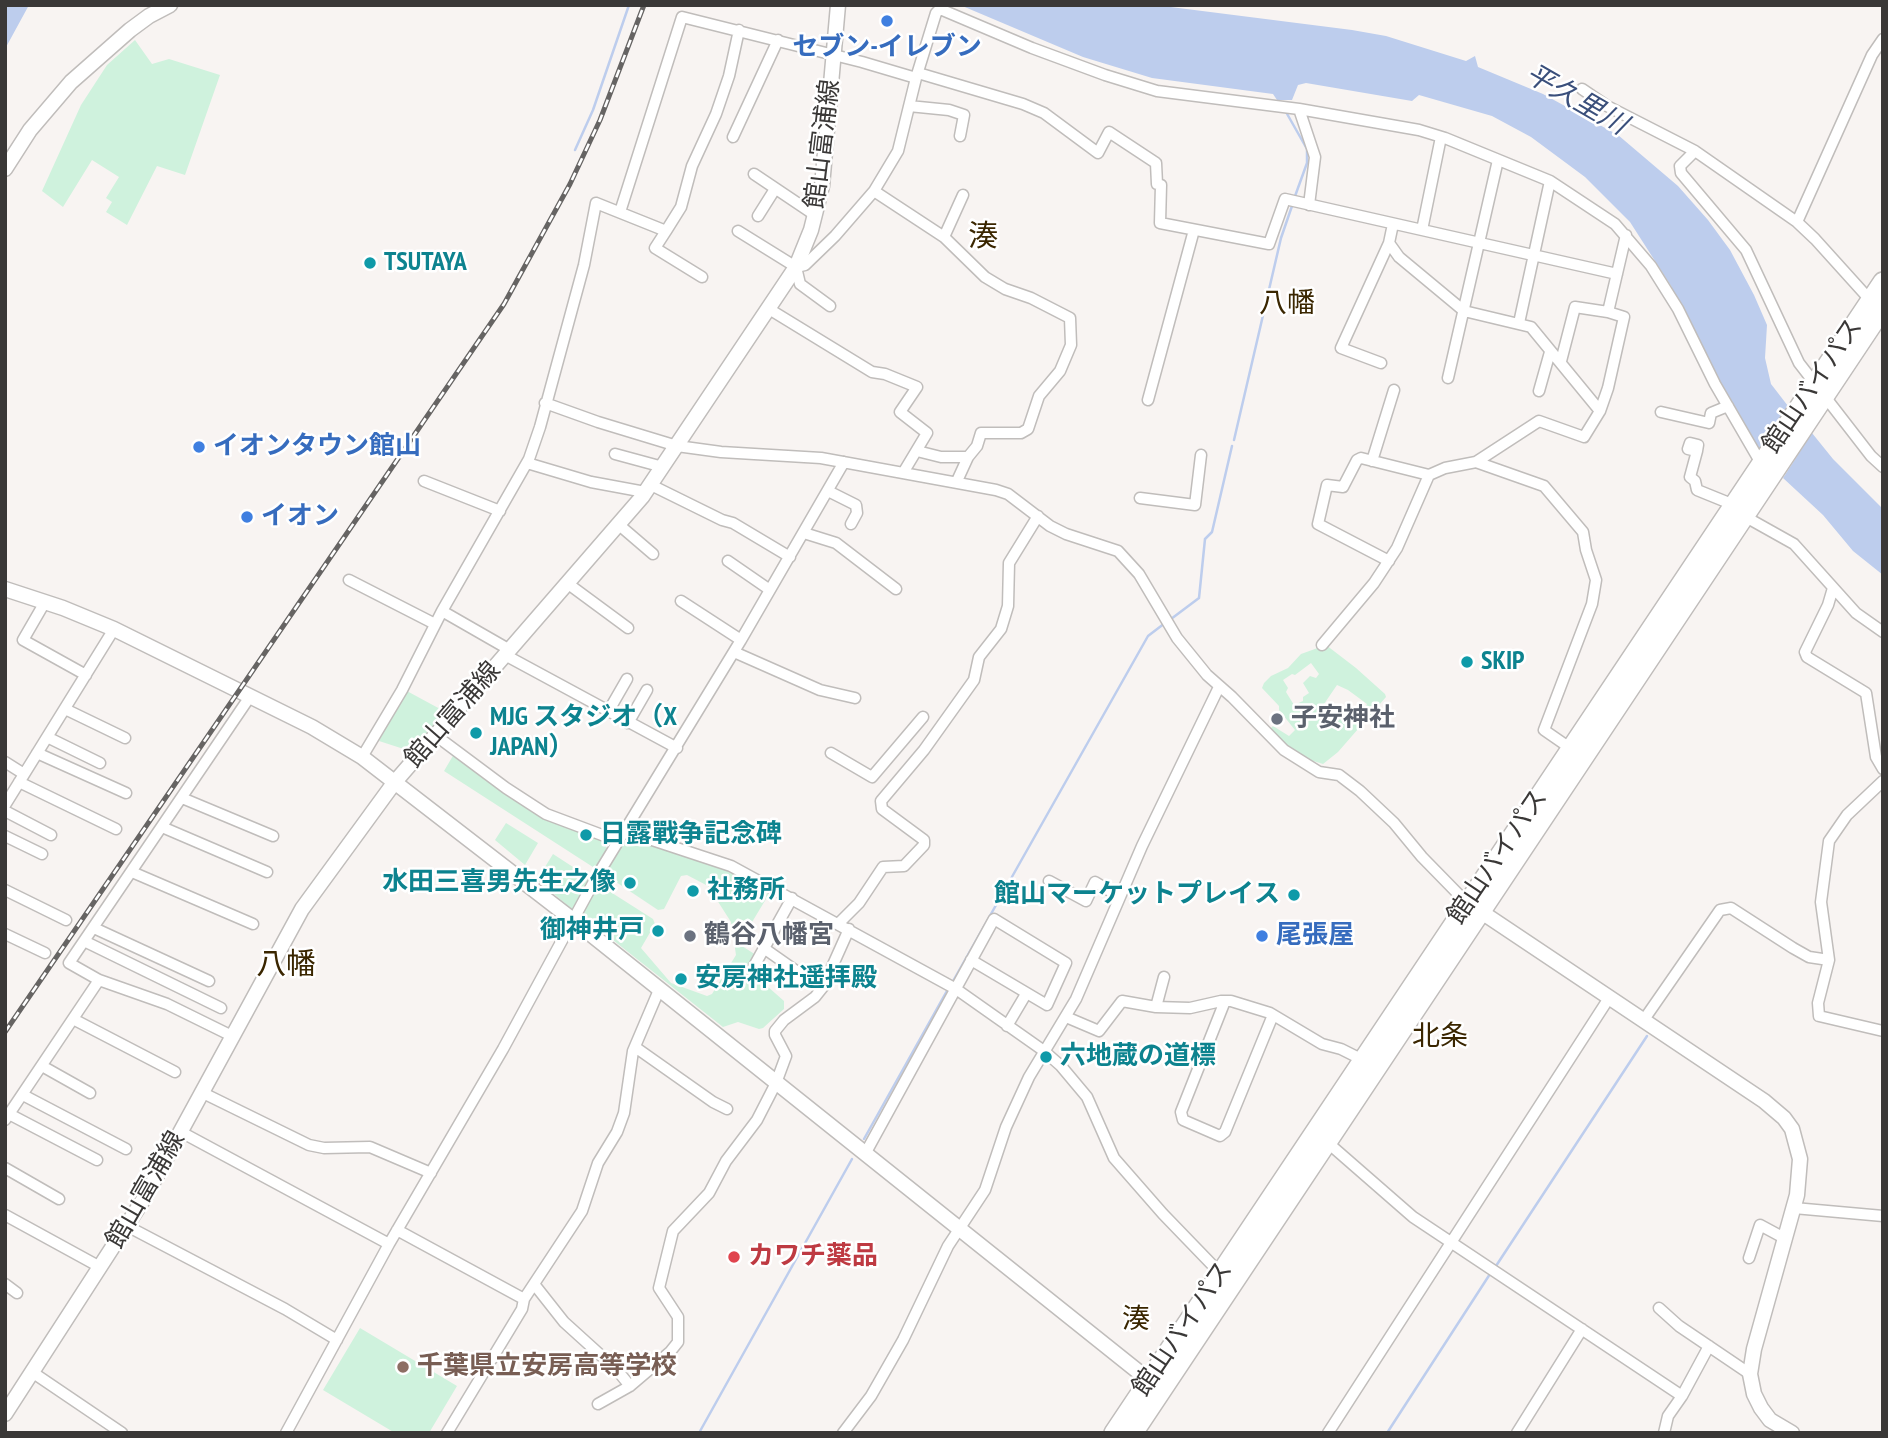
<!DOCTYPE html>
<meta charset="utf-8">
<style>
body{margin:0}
#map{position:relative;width:1888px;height:1438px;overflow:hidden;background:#f8f4f2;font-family:"PT Sans Narrow",sans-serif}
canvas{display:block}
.frame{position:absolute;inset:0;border:7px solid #3a3837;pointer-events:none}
</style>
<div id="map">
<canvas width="1888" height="1438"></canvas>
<div class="frame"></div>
</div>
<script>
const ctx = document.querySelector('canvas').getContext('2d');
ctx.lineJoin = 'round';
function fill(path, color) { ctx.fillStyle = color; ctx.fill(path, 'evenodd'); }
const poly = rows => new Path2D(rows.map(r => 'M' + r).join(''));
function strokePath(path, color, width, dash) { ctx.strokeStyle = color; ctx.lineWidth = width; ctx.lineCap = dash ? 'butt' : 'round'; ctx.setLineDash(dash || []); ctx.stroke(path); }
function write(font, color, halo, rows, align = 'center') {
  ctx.font = font + ' "PT Sans Narrow","Noto Sans JP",sans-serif'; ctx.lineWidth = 5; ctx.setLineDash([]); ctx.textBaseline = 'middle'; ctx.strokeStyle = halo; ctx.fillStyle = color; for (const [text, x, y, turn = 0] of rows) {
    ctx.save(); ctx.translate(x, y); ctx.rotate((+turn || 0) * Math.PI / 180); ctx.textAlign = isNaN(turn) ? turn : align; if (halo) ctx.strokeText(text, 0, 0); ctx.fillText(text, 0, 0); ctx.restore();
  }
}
fill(poly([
 [135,40,152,64,169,59,220,75,185,175,157,166,127,225,106,212,112,202,106,198,119,177,92,160,63,207,42,191,81,105,107,65],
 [1326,645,1356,668,1385,694,1386,697,1338,752,1323,764,1310,760,1282,744,1269,730,1273,726,1289,736,1295,730,1279,710,1279,706,1262,688,1264,683,1271,676,1288,668,1301,654],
 [1311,663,1319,674,1316,678,1310,676,1303,683,1309,693,1303,697,1303,701,1294,705,1286,692,1288,688,1283,680,1292,674,1295,675],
 [1337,685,1348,690,1367,704,1360,719,1349,727,1324,704],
 [405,690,442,710,436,717,441,720,413,752,379,741],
 [454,754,503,792,605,840,607,851,596,869,444,771],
 [506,823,538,843,525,865,495,840],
 [638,838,729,868,768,889,769,894,740,942,742,946,756,955,751,972,784,1001,784,1009,763,1028,759,1029,738,1022,723,1027,580,914,598,884,653,919,655,924,641,948,671,983,707,996,712,994,736,955,731,922,708,886,687,875,681,876,664,909,658,910,604,874,623,840],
 [553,854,590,878,572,909,537,880],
 [360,1328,457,1386,429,1433,395,1433,323,1390]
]), '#cff2dd');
fill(poly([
 [5,5,29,5,5,49],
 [960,5,1155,5,1352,30,1386,36,1466,61,1475,56,1478,67,1543,94,1618,135,1678,186,1708,220,1730,250,1754,295,1767,325,1765,358,1771,384,1788,406,1759,449,1715,376,1671,286,1630,222,1585,177,1531,137,1492,116,1419,95,1412,101,1306,83,1298,85,1292,100,1277,100,1273,94,1152,78,1083,57],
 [1812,433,1833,459,1883,509,1883,575,1853,551,1823,515,1783,478]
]), '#bdcded');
strokePath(poly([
 [1286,112,1307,149,1307,163,1294,199],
 [575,150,593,110,629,5],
 [1234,440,1281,238,1292,206],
 [1171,619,1199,598,1205,539,1212,532,1232,446],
 [952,983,1148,636,1165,623],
 [864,1139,948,989],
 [1494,1269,1647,1036],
 [699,1433,852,1159],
 [1387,1433,1490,1274]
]), '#bdcded', 2.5);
const street = poly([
 [918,73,1023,104,1044,113,1098,153,1109,132,1156,163,1157,184,1161,185,1160,223,1269,244,1285,199,1617,274],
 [1582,89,1607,106,1695,151,1797,222,1815,239,1871,301],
 [909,106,949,110,964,115,960,136],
 [1299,109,1315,157,1309,205],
 [733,137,778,40],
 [1695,151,1680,166,1681,173,1746,250,1799,363,1871,456,1883,467],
 [754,174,815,215],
 [874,191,944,237,985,277,1005,289,1031,298,1070,318,1071,345,1060,371,1039,396,1028,429,1021,433,981,433,977,446,968,457,957,481],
 [620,212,682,17,862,62,916,78],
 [758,216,775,189],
 [1797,222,1872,55,1883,39],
 [1393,224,1389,243,1399,257,1464,311,1531,327,1600,411],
 [1422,230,1441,137],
 [666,231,681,207,692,166,716,114,729,76,739,30],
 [738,231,796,267,800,284,830,306],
 [944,237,963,195],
 [796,267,805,265,835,236,874,191,898,151,916,78,936,13,940,9,1032,48,1105,75,1157,91,1299,109,1419,130,1445,138,1550,181,1615,224,1651,266,1678,309,1715,384,1762,465],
 [769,309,872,372,885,374,917,387,900,412,927,433,903,473],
 [1608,312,1626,235],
 [1519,323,1550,181],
 [1381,363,1341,348,1389,243],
 [1448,378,1498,160],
 [1539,391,1550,352],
 [1148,400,1194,230],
 [545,403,598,422,677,446,721,452,821,458,996,490,1008,494,1050,526,1066,534,1118,551,1139,574,1177,638,1207,675,1232,697,1284,750,1319,772,1339,775,1360,791,1394,823,1422,857,1467,903],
 [1661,412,1709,423,1711,413,1728,406],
 [917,451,941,457,968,457],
 [1697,451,1688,449,1690,443,1698,445,1697,451,1690,477,1695,481,1697,490,1734,505],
 [615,454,663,467],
 [1372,461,1394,390],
 [1476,462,1544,486,1583,532,1586,550,1596,580,1592,604,1544,730,1570,748],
 [527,463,591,482,645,492],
 [424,481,500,511],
 [651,485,722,520,733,523,790,557],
 [828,491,856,505,857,513,851,524],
 [1140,498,1195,505,1201,455],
 [1744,516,1794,544,1856,613,1883,632],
 [618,524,653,554],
 [804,533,836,543,896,589],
 [728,561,770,590],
 [1389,561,1318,524,1327,485,1343,487,1357,460,1361,458,1429,475,1445,468,1476,462,1539,421,1584,437,1600,411,1608,388,1624,317,1608,312,1575,307,1561,361],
 [349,580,435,624],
 [567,583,628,628],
 [1833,588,1828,605,1805,652,1807,657,1866,693,1876,757,1883,769],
 [681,601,741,640],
 [45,602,23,640,86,675],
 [442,611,529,459,540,427,584,265,596,203,666,231,655,248,702,277],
 [1322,645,1374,583,1397,548,1429,475],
 [734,652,820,690,855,698],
 [505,655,677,748],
 [65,709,125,738],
 [608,712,627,679],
 [628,723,647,690],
 [435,735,506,788,546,814,618,841],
 [47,737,100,763],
 [37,753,126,793],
 [831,753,872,777,923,717],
 [362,757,402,690,442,611,510,650],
 [5,762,24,774],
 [1883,781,1847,815,1829,841,1821,902,1829,960,1818,1003,1819,1016,1883,1031],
 [19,782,116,829],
 [182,798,273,836],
 [5,805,114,629],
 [5,811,51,835],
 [162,827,267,872],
 [625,831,731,866,956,989,1044,1051,1061,1066,1087,1097,1114,1158,1163,1214,1220,1273],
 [5,836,42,854],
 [132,872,253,924],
 [1049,881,1086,901,1095,882,1120,897],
 [5,890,66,920],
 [839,923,859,903,883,867,904,866,924,845,924,840,882,809,881,801,924,750,974,680,979,657,1001,629,1008,606,1009,563,1038,516],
 [94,928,209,981],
 [5,934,45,953],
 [84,941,221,1008],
 [765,949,802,975,795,983],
 [753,968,792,898],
 [1225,1001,1181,1112,1183,1120,1220,1136,1225,1132,1273,1015],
 [1156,1007,1164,977],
 [1066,1017,1099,1031,1122,1001,1156,1007,1190,1008,1221,1001,1231,1001,1270,1013,1322,1044,1341,1049,1363,1060],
 [73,1019,175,1072],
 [1643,1021,1720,910,1731,908,1793,948,1809,957,1829,960],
 [1007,1026,1026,994],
 [232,1036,167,1004,99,980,69,963,249,698],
 [635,1047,713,1102,727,1109],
 [42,1066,90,1093],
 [201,1092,309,1145,324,1148,370,1147,431,1173],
 [23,1095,126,1149],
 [9,1114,97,1160],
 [5,1120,99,980],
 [181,1132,389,1244],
 [1327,1142,1413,1217,1682,1396],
 [865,1154,994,919,1066,963,1047,1005,971,960],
 [5,1168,59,1199],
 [1794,1208,1883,1216],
 [5,1215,100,1267],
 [127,1226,285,1309,337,1340],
 [397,1230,524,1299],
 [1749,1258,1760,1225,1786,1239],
 [5,1284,17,1293],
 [534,1284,564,1322,617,1370,630,1386],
 [1659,1308,1679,1326,1750,1374],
 [32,1372,122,1433],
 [598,1404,630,1386,670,1352,678,1342,678,1317,659,1288,673,1231,709,1193,726,1161,757,1120,776,1083,786,1056,775,1035,775,1031,784,1020,815,997,823,987,849,929],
 [286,1433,389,1244,503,1049,597,876,741,640,844,462],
 [447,1433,522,1309,524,1299,582,1211,598,1163,617,1132,624,1113,633,1051,659,990],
 [843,1433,871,1396,903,1340,948,1246,985,1190,1006,1127,1029,1077,1076,999,1142,846,1219,687],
 [1328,1433,1609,998],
 [1517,1433,1582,1329],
 [1664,1433,1668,1416,1682,1396,1709,1346]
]);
const secondary = poly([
 [5,169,30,130,71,82,130,30,149,16,170,5],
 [5,589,63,608,114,629,312,727,362,757,573,920,1155,1385],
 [1474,907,1764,1101,1784,1118,1792,1129,1800,1159,1797,1195,1754,1349,1750,1374,1754,1394,1761,1408,1770,1420,1792,1433],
 [5,1414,145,1197,302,909,394,783,642,497,796,267,811,230,822,186,838,5]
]);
const highway = poly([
 [1114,1433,1883,282],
 [1133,1433,1883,308]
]);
strokePath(street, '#c0bdbb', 13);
strokePath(secondary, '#c0bdbb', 17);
strokePath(highway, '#c0bdbb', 22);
strokePath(street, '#fff', 10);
strokePath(secondary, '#fff', 14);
strokePath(highway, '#fff', 19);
const rail = poly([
 [5,1032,504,304,570,184,600,120,644,5]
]);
strokePath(rail, '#666463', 5);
strokePath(rail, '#fff', 2.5, [8]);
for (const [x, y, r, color] of [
 [887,21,7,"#3f7fe0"],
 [370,263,7,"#0f9aa8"],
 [199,447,7,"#3f7fe0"],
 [247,517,7,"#3f7fe0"],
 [1467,662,7,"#0f9aa8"],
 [1277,719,7,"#6b7280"],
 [476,733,7,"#0f9aa8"],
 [586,835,7,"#0f9aa8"],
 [630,883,7,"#0f9aa8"],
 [693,891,7,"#0f9aa8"],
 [1294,895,7,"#0f9aa8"],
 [658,931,7,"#0f9aa8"],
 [690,936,7,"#6b7280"],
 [1262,936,7,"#3f7fe0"],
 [681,979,7,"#0f9aa8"],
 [1046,1057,7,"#0f9aa8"],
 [734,1257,7,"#e0444e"],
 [403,1367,7,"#8d6e63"]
]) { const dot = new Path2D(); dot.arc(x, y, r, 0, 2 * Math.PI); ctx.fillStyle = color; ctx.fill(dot); strokePath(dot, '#fff', 2.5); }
write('bold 26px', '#366cbe', '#fff', [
 ["セブン-イレブン",887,48,"center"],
 ["イオンタウン館山",213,447],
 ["イオン",261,517],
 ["尾張屋",1276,936]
], 'left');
write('26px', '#3a3837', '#fff', [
 ["館山富浦線",823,144,-83],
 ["館山バイパス",1813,386,-56],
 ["館山富浦線",453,715,-49],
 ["館山バイパス",1498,857,-56],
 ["館山富浦線",146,1190,-60],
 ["館山バイパス",1183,1329,-56]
]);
write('bold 26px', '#0d838f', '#fff', [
 ["TSUTAYA",384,263],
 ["SKIP",1481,662],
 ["MJG スタジオ（X",490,718],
 ["JAPAN）",490,748],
 ["日露戰争記念碑",600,835],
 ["水田三喜男先生之像",616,883,"right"],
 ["社務所",707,891],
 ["館山マーケットプレイス",1280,895,"right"],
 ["御神井戸",644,931,"right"],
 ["安房神社遥拝殿",695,979],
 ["六地蔵の道標",1060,1057]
], 'left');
write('bold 26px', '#5b616d', '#fff', [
 ["子安神社",1291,719],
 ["鶴谷八幡宮",704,936]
], 'left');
write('bold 26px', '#be3a42', '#fff', [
 ["カワチ薬品",748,1257]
], 'left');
write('bold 26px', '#785e54', '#fff', [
 ["千葉県立安房高等学校",417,1367]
], 'left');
write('italic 28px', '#3a4f7b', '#fff', [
 ["平久里川",1576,100,30]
]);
write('28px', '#3a2600', '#fff', [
 ["八幡",1287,304],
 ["北条",1440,1037],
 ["湊",1136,1320]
]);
write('30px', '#3a2600', '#fff', [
 ["湊",983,237],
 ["八幡",286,965]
]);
</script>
